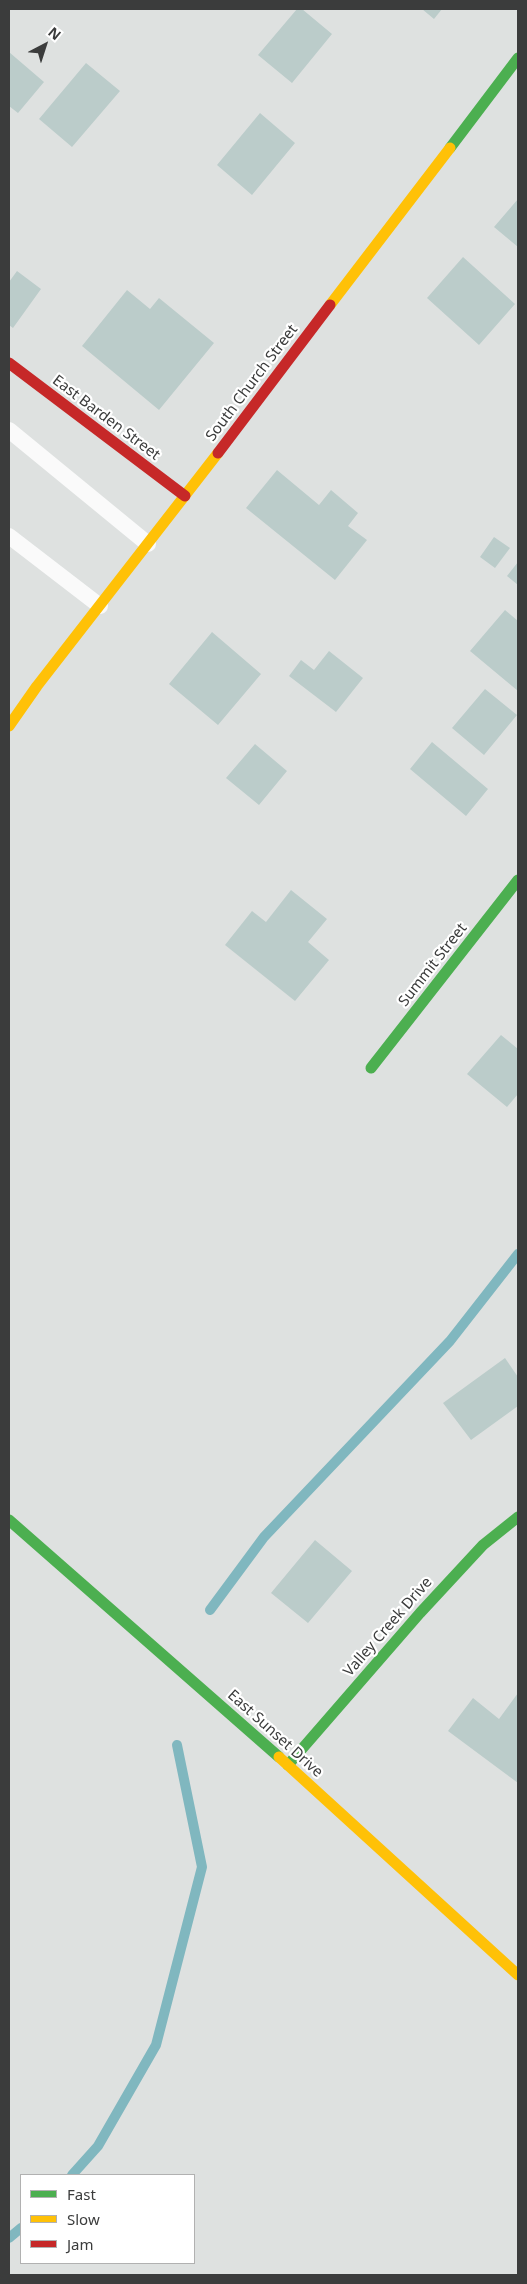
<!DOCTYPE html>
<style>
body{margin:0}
#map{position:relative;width:527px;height:2284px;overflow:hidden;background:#dee1e0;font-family:"Noto Sans",sans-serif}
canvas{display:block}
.frame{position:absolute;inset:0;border:10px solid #3b3c3c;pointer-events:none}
.legend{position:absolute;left:20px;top:2174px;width:175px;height:90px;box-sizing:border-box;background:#fff;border:1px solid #b1b1b1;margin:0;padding:6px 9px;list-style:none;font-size:15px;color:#3b3c3c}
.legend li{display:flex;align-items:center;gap:10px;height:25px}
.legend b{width:25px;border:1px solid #b1b1b1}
.north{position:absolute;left:20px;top:20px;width:50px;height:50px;-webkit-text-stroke:4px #fff;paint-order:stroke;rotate:40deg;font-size:14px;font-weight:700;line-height:20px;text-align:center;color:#3b3c3c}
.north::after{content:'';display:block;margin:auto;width:18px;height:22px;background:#3b3c3c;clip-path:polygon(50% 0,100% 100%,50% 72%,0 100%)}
</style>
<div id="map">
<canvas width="527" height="2284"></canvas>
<div class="frame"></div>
<ul class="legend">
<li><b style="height:6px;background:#4caf50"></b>Fast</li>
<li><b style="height:6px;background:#ffc107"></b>Slow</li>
<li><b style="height:6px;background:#c62828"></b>Jam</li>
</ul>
<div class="north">N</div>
</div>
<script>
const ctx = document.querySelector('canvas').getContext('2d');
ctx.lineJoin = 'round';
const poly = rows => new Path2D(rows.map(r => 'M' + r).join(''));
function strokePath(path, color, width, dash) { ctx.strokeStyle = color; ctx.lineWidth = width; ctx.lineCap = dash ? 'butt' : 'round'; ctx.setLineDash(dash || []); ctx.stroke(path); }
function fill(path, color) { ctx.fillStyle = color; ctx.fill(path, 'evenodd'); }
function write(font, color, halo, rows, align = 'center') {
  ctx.font = font + ' "Noto Sans",sans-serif'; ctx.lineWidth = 4.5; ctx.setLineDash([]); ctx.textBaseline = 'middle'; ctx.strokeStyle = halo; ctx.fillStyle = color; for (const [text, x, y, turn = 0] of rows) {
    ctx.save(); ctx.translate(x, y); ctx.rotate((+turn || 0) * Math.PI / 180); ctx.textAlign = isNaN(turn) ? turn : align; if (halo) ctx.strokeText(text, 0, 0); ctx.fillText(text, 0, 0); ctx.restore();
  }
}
strokePath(poly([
 [210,1610,264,1537,450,1341,518,1254],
 [72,2175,98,2146,156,2045,202,1867,177,1745],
 [9,2238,21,2228]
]), '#80b7bf', 10);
fill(poly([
 [297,9,302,9,332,34,292,83,258,55],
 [422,9,442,9,434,19],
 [9,52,44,82,18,113,9,106],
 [86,63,120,91,72,147,39,119],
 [260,113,295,143,252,195,217,165],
 [518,199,518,247,494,227],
 [463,257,515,304,479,345,427,298],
 [17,271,41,289,13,328,9,325,9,282],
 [127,290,150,309,159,298,214,343,159,410,82,346],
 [277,470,319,505,331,490,358,513,348,526,367,540,335,580,246,508],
 [494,537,510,548,495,568,480,557],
 [518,562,518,585,507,576],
 [505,610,518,621,518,691,470,651],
 [212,632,261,674,218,725,169,684],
 [329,651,363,678,336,712,289,676,301,660,314,670],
 [485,689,517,715,484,755,452,728],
 [432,742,488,789,466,816,410,769],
 [255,744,287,771,259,805,226,778],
 [291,890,327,919,308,942,329,960,295,1001,225,945,252,911,266,922],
 [501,1035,518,1049,518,1094,507,1107,467,1074],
 [505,1358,518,1377,518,1406,471,1440,443,1403],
 [315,1540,352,1571,308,1623,271,1593],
 [518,1693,518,1783,448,1731,473,1698,499,1719]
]), '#bbccca');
strokePath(poly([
 [9,430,148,544],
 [9,536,100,606]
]), '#fafafa', 16);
strokePath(poly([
 [450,148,518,58],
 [371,1068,518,880],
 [9,1520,279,1757],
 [288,1765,420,1613,483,1545,518,1517]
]), '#4caf50', 11);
strokePath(poly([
 [330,305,450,148],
 [9,726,37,686,218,453],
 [279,1757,518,1975]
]), '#ffc107', 11);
strokePath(poly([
 [9,363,185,496],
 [218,453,330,305]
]), '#c62828', 11);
write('15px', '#3b3c3c', '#fff', [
 ["South Church Street",252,383,-53],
 ["East Barden Street",106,418,37],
 ["Summit Street",433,965,-52],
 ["Valley Creek Drive",388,1627,-49],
 ["East Sunset Drive",275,1734,42]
]);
</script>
